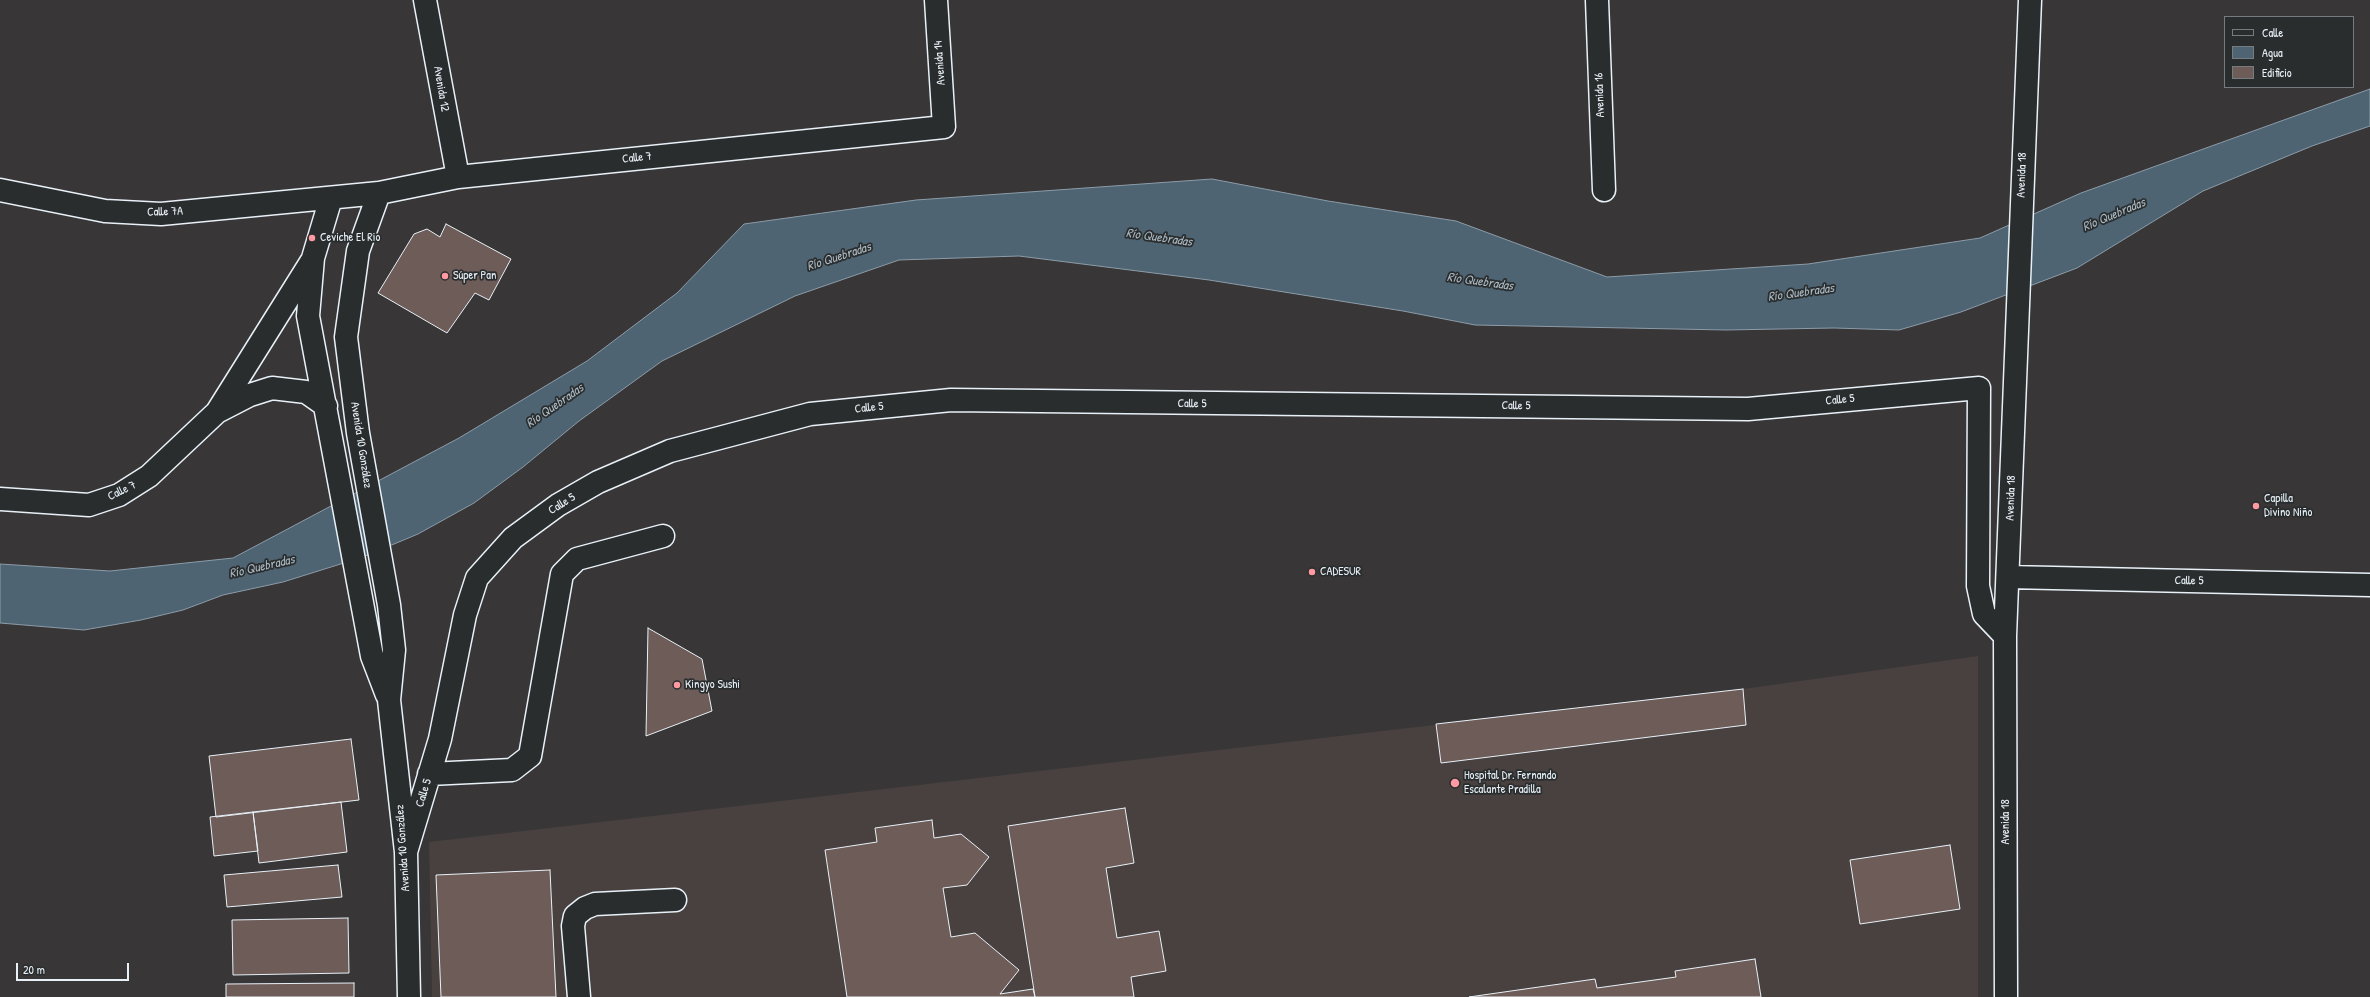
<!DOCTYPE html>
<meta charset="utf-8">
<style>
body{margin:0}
#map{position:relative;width:2370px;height:997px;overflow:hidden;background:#383636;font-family:"Patrick Hand",sans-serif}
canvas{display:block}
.legend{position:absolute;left:2224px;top:16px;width:130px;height:72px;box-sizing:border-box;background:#2a2d2e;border:1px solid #767b7f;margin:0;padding:5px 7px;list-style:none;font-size:12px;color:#e8f1f8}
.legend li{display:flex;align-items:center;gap:8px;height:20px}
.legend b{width:20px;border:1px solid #767b7f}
.scale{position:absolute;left:16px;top:963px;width:113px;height:18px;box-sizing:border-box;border:2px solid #e8f1f8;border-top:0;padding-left:5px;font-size:12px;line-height:14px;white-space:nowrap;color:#e8f1f8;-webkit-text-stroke:3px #2a2d2e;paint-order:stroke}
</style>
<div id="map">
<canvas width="2370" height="997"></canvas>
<ul class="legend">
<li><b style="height:5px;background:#2a2d2e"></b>Calle</li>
<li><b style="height:11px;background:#4f6473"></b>Agua</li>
<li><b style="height:11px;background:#6e5c58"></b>Edificio</li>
</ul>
<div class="scale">20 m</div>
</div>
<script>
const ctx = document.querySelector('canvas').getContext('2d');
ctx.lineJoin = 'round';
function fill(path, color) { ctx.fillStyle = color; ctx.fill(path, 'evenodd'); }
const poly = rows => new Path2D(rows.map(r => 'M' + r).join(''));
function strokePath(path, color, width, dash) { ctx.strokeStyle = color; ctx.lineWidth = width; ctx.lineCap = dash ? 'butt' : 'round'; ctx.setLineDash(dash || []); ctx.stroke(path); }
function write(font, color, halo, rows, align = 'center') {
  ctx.font = font + ' "Patrick Hand",sans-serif'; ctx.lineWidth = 3.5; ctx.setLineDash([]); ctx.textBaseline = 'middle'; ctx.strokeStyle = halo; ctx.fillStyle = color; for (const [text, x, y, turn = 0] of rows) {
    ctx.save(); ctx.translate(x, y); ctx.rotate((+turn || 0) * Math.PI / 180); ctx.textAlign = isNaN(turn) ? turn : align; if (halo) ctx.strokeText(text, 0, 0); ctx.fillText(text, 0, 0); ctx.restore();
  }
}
fill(poly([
 [1978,656,1978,997,432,997,429,842,1743,689]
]), '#484140');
const water = poly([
 [2370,89,2370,126,2312,146,2203,191,2077,268,1961,312,1899,330,1834,328,1726,330,1475,325,1403,311,1209,280,1019,256,899,260,795,296,662,361,579,421,523,467,474,503,418,534,363,557,283,582,223,595,183,610,141,620,84,630,0,623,0,564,110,571,233,558,459,438,587,361,677,293,744,224,916,200,1212,179,1328,201,1456,221,1607,277,1808,264,1980,238,2081,193,2370,89]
]);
fill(water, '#4f6473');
strokePath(water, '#8c9ca8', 1);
const building = poly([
 [446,224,511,259,489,300,475,293,447,333,378,293,414,234,427,229,440,237,446,224],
 [648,628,702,659,712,711,646,736,648,628],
 [1743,689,1746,725,1441,763,1436,724,1743,689],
 [351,739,359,800,216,817,209,756,351,739],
 [341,802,347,852,259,863,253,812,341,802],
 [1125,808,1134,863,1106,868,1117,938,1159,931,1166,971,1131,977,1134,997,1035,997,1008,826,1125,808],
 [253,812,258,851,214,856,210,817,253,812],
 [932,820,934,838,961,834,989,857,967,885,943,888,951,937,975,933,1019,970,1000,994,1033,989,1035,997,847,997,825,850,877,842,875,828,932,820],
 [1950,845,1960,909,1860,924,1850,860,1950,845],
 [338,865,342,897,227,907,224,875,338,865],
 [550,870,556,997,441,997,436,875,550,870],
 [348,918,349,973,233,975,232,920,348,918],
 [1755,959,1761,997,1469,997,1595,979,1597,988,1676,977,1675,971,1755,959],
 [354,983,354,997,226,997,226,984,354,983]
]);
fill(building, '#6e5c58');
strokePath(building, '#e8f1f8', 1);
const minor = poly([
 [425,0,458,177],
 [1597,0,1604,190],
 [0,190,105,211,161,214,379,193,458,177,944,127,936,0],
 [379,193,358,251,346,337,358,433,389,605,394,650,389,700,406,852,409,997],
 [331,198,313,258,308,316,372,656,387,695],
 [217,412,250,395,272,388,306,392,326,406],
 [0,499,89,505,119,495,149,476,217,412,311,262],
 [2008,577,2370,585],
 [429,774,512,770,530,756,562,574,577,559,663,536],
 [406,852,440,739,465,615,477,578,513,538,558,505,598,482,670,451,810,414,951,400,1748,409,1979,388,1978,586,1984,614,2005,636],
 [579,997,573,926,575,916,585,908,595,904,675,900],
 [2006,997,2005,636,2030,0]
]);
strokePath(minor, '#e8f1f8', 25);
strokePath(minor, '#2a2d2e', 22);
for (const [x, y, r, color] of [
 [312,238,4,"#ff9aa2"],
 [445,276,4,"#ff9aa2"],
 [2256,506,4,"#ff9aa2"],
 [1312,572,4,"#ff9aa2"],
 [677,685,4,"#ff9aa2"],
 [1455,783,5,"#ff9aa2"]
]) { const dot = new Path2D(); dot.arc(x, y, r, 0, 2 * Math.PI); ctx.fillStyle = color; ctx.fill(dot); strokePath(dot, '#2a2d2e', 1.5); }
write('12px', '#e8f1f8', '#2a2d2e', [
 ["Avenida 14",940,63,-94],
 ["Avenida 12",441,89,80],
 ["Avenida 16",1600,95,-92],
 ["Calle 7",637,158,-6],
 ["Avenida 18",2022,175,-88],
 ["Calle 7A",165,212,-2],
 ["Calle 5",1840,400,-5],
 ["Calle 5",1192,404,1],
 ["Calle 5",1516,406,1],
 ["Calle 5",869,408,-6],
 ["Avenida 10 González",361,445,81],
 ["Calle 7",122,491,-26],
 ["Avenida 18",2011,498,-88],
 ["Calle 5",562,504,-32],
 ["Calle 5",2189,581,1],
 ["Calle 5",424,793,-73],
 ["Avenida 18",2006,822,-90],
 ["Avenida 10 González",403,848,-94]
]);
write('12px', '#e8f1f8', '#2a2d2e', [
 ["Ceviche El Rio",320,238],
 ["Súper Pan",453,276],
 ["Capilla",2264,499],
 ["Divino Niño",2264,513],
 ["CADESUR",1320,572],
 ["Kingyo Sushi",685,685],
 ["Hospital Dr. Fernando",1464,776],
 ["Escalante Pradilla",1464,790]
], 'left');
write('italic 13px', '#abb9c3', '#2a2d2e', [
 ["Río Quebradas",2114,215,-23],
 ["Río Quebradas",1159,238,8],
 ["Río Quebradas",839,257,-18],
 ["Río Quebradas",1480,282,8],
 ["Río Quebradas",1801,293,-8],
 ["Río Quebradas",555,406,-35],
 ["Río Quebradas",262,567,-13]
]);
</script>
